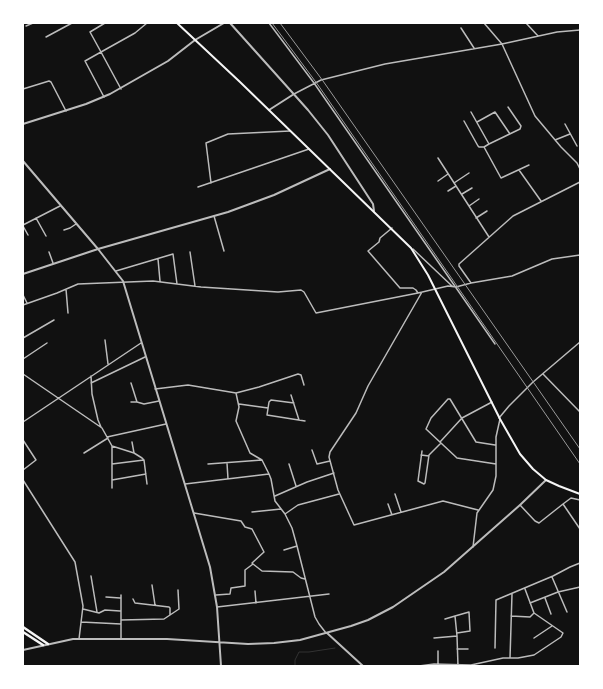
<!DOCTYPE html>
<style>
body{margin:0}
#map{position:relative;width:603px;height:689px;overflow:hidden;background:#111;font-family:Signika,sans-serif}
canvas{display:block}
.frame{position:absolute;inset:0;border:24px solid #fff;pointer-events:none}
</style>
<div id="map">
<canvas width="603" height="689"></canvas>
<div class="frame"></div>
</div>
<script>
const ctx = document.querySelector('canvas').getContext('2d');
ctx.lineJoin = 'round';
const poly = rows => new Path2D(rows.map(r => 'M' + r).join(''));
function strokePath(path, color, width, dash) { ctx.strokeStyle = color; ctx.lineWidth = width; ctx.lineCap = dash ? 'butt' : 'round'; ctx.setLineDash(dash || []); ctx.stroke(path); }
strokePath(poly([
 [295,666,295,660,299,652,309,652,335,648]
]), '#333', 1);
strokePath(poly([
 [105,23,90,32,101,52,135,33,147,23],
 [269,23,314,83,495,344],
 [484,23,502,44,535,116,561,147,577,163,580,169],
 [526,23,538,36],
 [26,26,33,23],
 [461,28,474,48],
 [46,37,72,23],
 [23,89,49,81,51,82,66,111],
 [294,94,321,80,385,64,502,44,557,32,580,30],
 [104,97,85,61,101,52,121,89],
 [471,112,489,144,484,147,501,178,529,165],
 [464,121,478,146,479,147,484,147],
 [477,122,495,112,510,134],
 [565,124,577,146],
 [555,140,570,134],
 [489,144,520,129,521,126,508,107],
 [438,158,489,237],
 [519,170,541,201],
 [438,181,448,174],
 [211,183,206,143,228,134,290,131],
 [454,183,469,173],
 [198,187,309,149],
 [448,191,456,186],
 [462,194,472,188],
 [469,206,479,199],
 [214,216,224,251],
 [36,218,46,236],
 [476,218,487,211],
 [23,225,60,206],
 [23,226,28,235],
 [392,228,380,238,379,242,368,251,400,288,413,288,416,290,418,293],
 [64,230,70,228,76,224],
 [413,249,452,286],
 [49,252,53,263],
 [190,252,195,286],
 [158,259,160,281],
 [116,271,173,254,177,284],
 [471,283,459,266,459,264,513,216,580,182],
 [66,289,68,313],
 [422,292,368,386,356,413,330,452,329,457,338,490,354,525,443,501,478,510],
 [23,295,27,303],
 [23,305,57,293,78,284,153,281,201,287,278,292,301,290,304,292,316,313,418,293,448,286,456,287,471,283,512,276,552,259,580,255],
 [23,338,54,320],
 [105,340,108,364],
 [23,359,47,343],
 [23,374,102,428,112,446,112,488],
 [543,374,580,412],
 [91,376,92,394,98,420,101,427],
 [91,383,145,357],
 [131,383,137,402,144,404,159,401],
 [155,389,188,385,236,393,239,407,236,421,250,453,262,460,269,474,185,484],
 [236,393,259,387,298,374,301,375,304,385],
 [291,395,299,420],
 [131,402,137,402],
 [294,403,271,400,269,402,267,415,305,421],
 [239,404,268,408],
 [499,418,509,406,533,382,580,342],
 [23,422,141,343],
 [107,437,166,424],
 [23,440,36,460,23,470],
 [132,442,134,453],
 [440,442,462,418,492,402],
 [495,445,476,442,450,399,448,399,431,418,426,429,457,458,496,464],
 [112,446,134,453,142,458,144,460,147,484],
 [312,450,317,464,330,461],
 [422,451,418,481,424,484,425,483,429,455,441,443],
 [84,453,108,438],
 [421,455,429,456],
 [227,463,228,479],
 [112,464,144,460],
 [208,464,262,460],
 [289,464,296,486],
 [269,474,271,479,275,501,285,514],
 [23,480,75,562,83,606,79,639],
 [112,480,146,474],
 [395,494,401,512],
 [275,496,307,482,334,473],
 [388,504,392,515],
 [563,504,571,498,580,500],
 [520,505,535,521,539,523,563,504,580,529],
 [252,512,281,509],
 [194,513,241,521,245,527,252,529,264,552,252,563,253,564,245,570,245,586,231,588,230,594,216,595],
 [473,547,477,513,493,490,496,476,496,437,500,419],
 [284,550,297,546],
 [253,564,262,571,293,572,301,578,305,579],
 [91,576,97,612],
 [552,577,567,612],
 [152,585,155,605],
 [255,591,256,603],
 [121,595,121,639],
 [106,597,120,598],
 [545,598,551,614],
 [133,599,135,603,169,607,170,608,170,615],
 [530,603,558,592,580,587],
 [217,607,329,594],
 [83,609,99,613,105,610,120,611],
 [455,616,469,612,470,631,457,633],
 [511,616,530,617,534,613],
 [445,619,455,616,457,636,458,666],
 [121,620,164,619,179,609,178,590],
 [81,622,121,624],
 [326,633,319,624,315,617,297,546,292,528,285,514,298,505,339,494],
 [434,638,457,636],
 [534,638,552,626],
 [495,648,496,600,553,576,570,567,580,563],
 [457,649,468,649],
 [438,651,438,664],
 [510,658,512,594],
 [419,666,434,664,471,665,503,658,518,658,534,655,561,637,563,633,534,613,525,589]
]), '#bcbcbc', 1.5);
strokePath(poly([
 [230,23,308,110,328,135,373,204,374,211],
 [269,110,294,94],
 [23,124,86,104,110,94,168,61,195,40,224,23],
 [23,161,98,249,123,281,210,567,217,607,221,666],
 [23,274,98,249,228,212,274,195,330,169],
 [327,633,363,666],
 [23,650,73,639,167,639,248,644,274,643,300,640,351,626,368,620,393,607,444,572,520,505,546,480]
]), '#bcbcbc', 2);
strokePath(poly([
 [177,23,240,82,411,248,428,275,500,419,520,454,533,469,546,480,559,486,580,494]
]), '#f5f5f5', 2);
strokePath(poly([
 [23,627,48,644],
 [23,632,43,645]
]), '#f5f5f5', 2.5);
strokePath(poly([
 [272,23,318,85,580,464],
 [280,23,323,81,580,449]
]), '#9a9a9a', 1);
</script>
